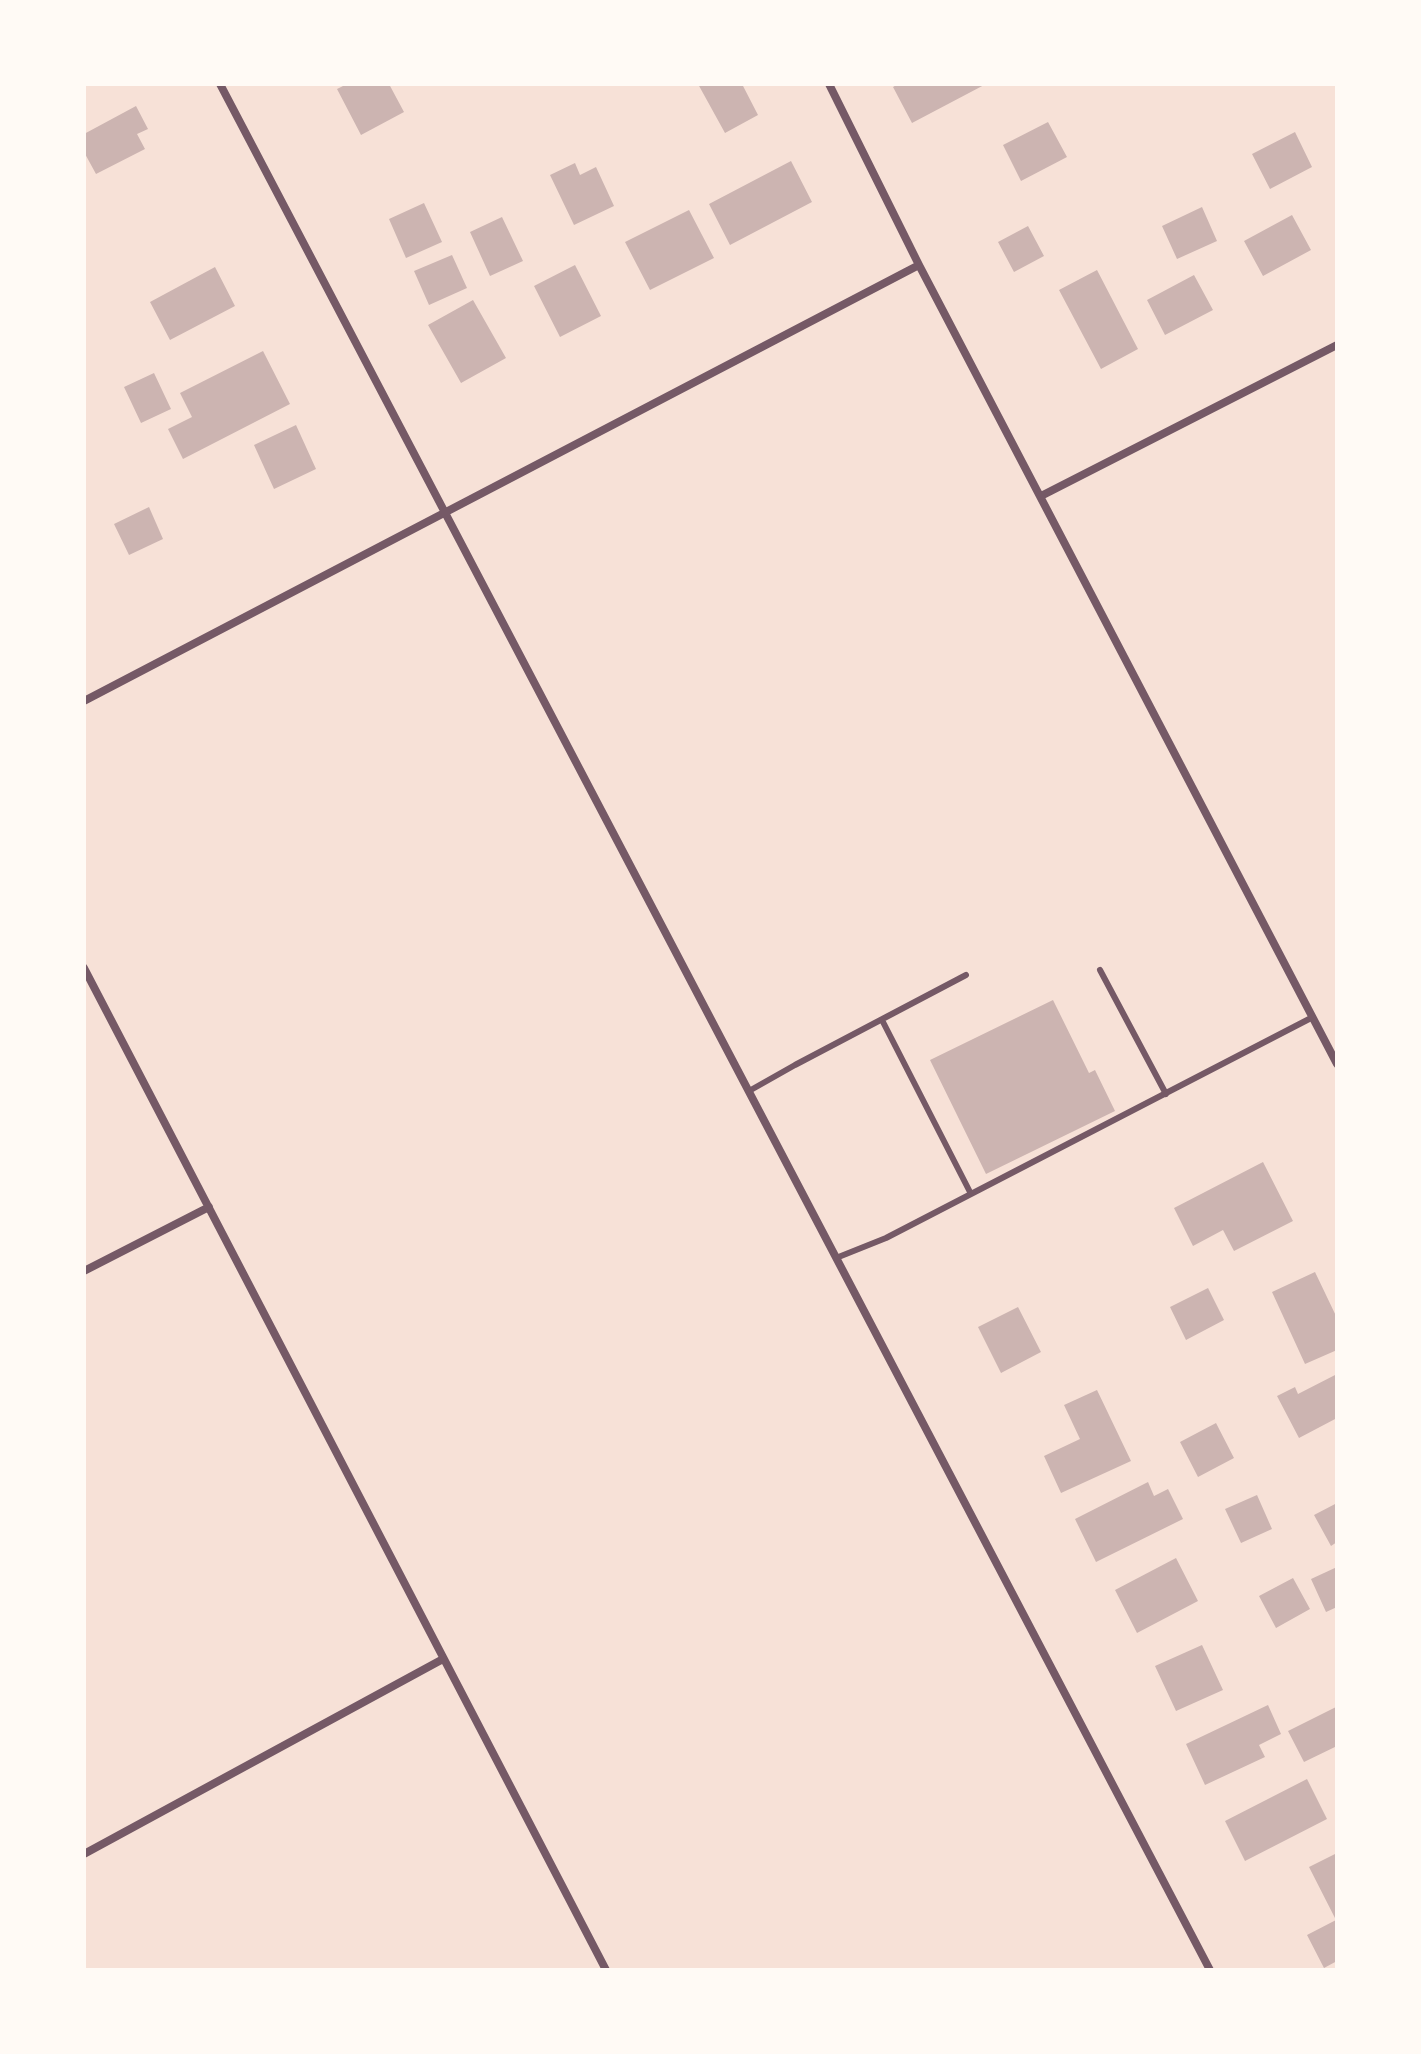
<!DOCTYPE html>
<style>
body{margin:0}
#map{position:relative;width:1421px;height:2054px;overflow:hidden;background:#f7e1d7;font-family:"Public Sans",sans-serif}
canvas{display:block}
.frame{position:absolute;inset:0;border:86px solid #fffaf5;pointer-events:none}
</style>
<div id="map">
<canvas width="1421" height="2054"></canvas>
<div class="frame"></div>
</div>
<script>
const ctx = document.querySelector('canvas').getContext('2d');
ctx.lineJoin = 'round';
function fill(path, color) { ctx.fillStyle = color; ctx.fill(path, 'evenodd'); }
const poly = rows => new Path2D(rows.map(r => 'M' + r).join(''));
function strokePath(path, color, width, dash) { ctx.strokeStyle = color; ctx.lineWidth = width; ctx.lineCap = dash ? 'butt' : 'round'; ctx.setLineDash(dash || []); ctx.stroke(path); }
fill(poly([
 [347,84,389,84,404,112,361,135,337,89],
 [698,84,742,84,758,115,725,133],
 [898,84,986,84,912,123,893,87],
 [136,106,148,129,137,134,145,149,96,174,84,152,84,134],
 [1048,122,1067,157,1021,181,1003,145],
 [1295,132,1312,167,1270,189,1252,154],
 [791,161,812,202,730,245,709,204],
 [575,163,580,175,596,167,614,206,574,225,550,175],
 [424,203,442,242,406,258,389,219],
 [1202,207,1217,241,1177,259,1162,226],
 [689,210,714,258,650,290,625,242],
 [1292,215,1311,250,1263,276,1244,241],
 [502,217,523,261,490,276,470,232],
 [1028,226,1044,256,1014,272,998,242],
 [452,255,467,288,429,305,414,271],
 [575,265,601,316,560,337,534,286],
 [215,267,235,306,170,340,150,302],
 [1097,270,1138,349,1101,369,1059,290],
 [1194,275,1213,310,1165,335,1147,300],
 [473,300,506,358,461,383,428,325],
 [263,351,290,404,183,459,168,429,192,417,180,393],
 [154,373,171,409,141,423,124,387],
 [296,425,316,469,274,489,254,445],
 [149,507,163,539,129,555,114,524],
 [1053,1000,1089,1073,1095,1070,1115,1111,986,1174,930,1060],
 [1263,1162,1293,1221,1234,1251,1223,1230,1193,1246,1174,1208],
 [1315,1272,1337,1318,1337,1350,1305,1364,1272,1292],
 [1208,1288,1224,1320,1186,1340,1170,1307],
 [1018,1307,1041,1352,1001,1373,978,1327],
 [1337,1374,1337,1418,1299,1438,1277,1396,1295,1387,1298,1394],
 [1097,1390,1131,1461,1061,1493,1044,1456,1080,1439,1064,1405],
 [1216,1423,1234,1458,1198,1477,1180,1442],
 [1148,1482,1154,1496,1168,1489,1183,1519,1096,1562,1075,1519],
 [1257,1495,1272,1529,1241,1543,1225,1509],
 [1337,1503,1337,1542,1331,1546,1314,1515],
 [1176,1558,1198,1601,1137,1633,1115,1590],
 [1337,1567,1337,1607,1326,1612,1311,1579],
 [1293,1578,1310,1609,1276,1628,1259,1596],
 [1202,1645,1223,1690,1176,1711,1155,1666],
 [1268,1705,1281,1734,1259,1745,1265,1757,1205,1785,1186,1744],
 [1336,1707,1337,1746,1304,1762,1288,1731],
 [1307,1779,1327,1819,1245,1861,1225,1821],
 [1337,1853,1337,1961,1324,1968,1307,1935,1336,1920,1309,1867]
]), '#ccb4b1');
strokePath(poly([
 [1100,970,1166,1094],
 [882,1020,971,1194],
 [749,1091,795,1065,966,975],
 [836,1258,886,1238,1313,1017]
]), '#755966', 6);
strokePath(poly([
 [220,84,1210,1970],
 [829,84,919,265,1337,1064],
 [1041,496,1337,345],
 [84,701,919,265],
 [84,968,606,1970],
 [84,1271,209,1207],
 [84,1854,443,1659]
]), '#755966', 8);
</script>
